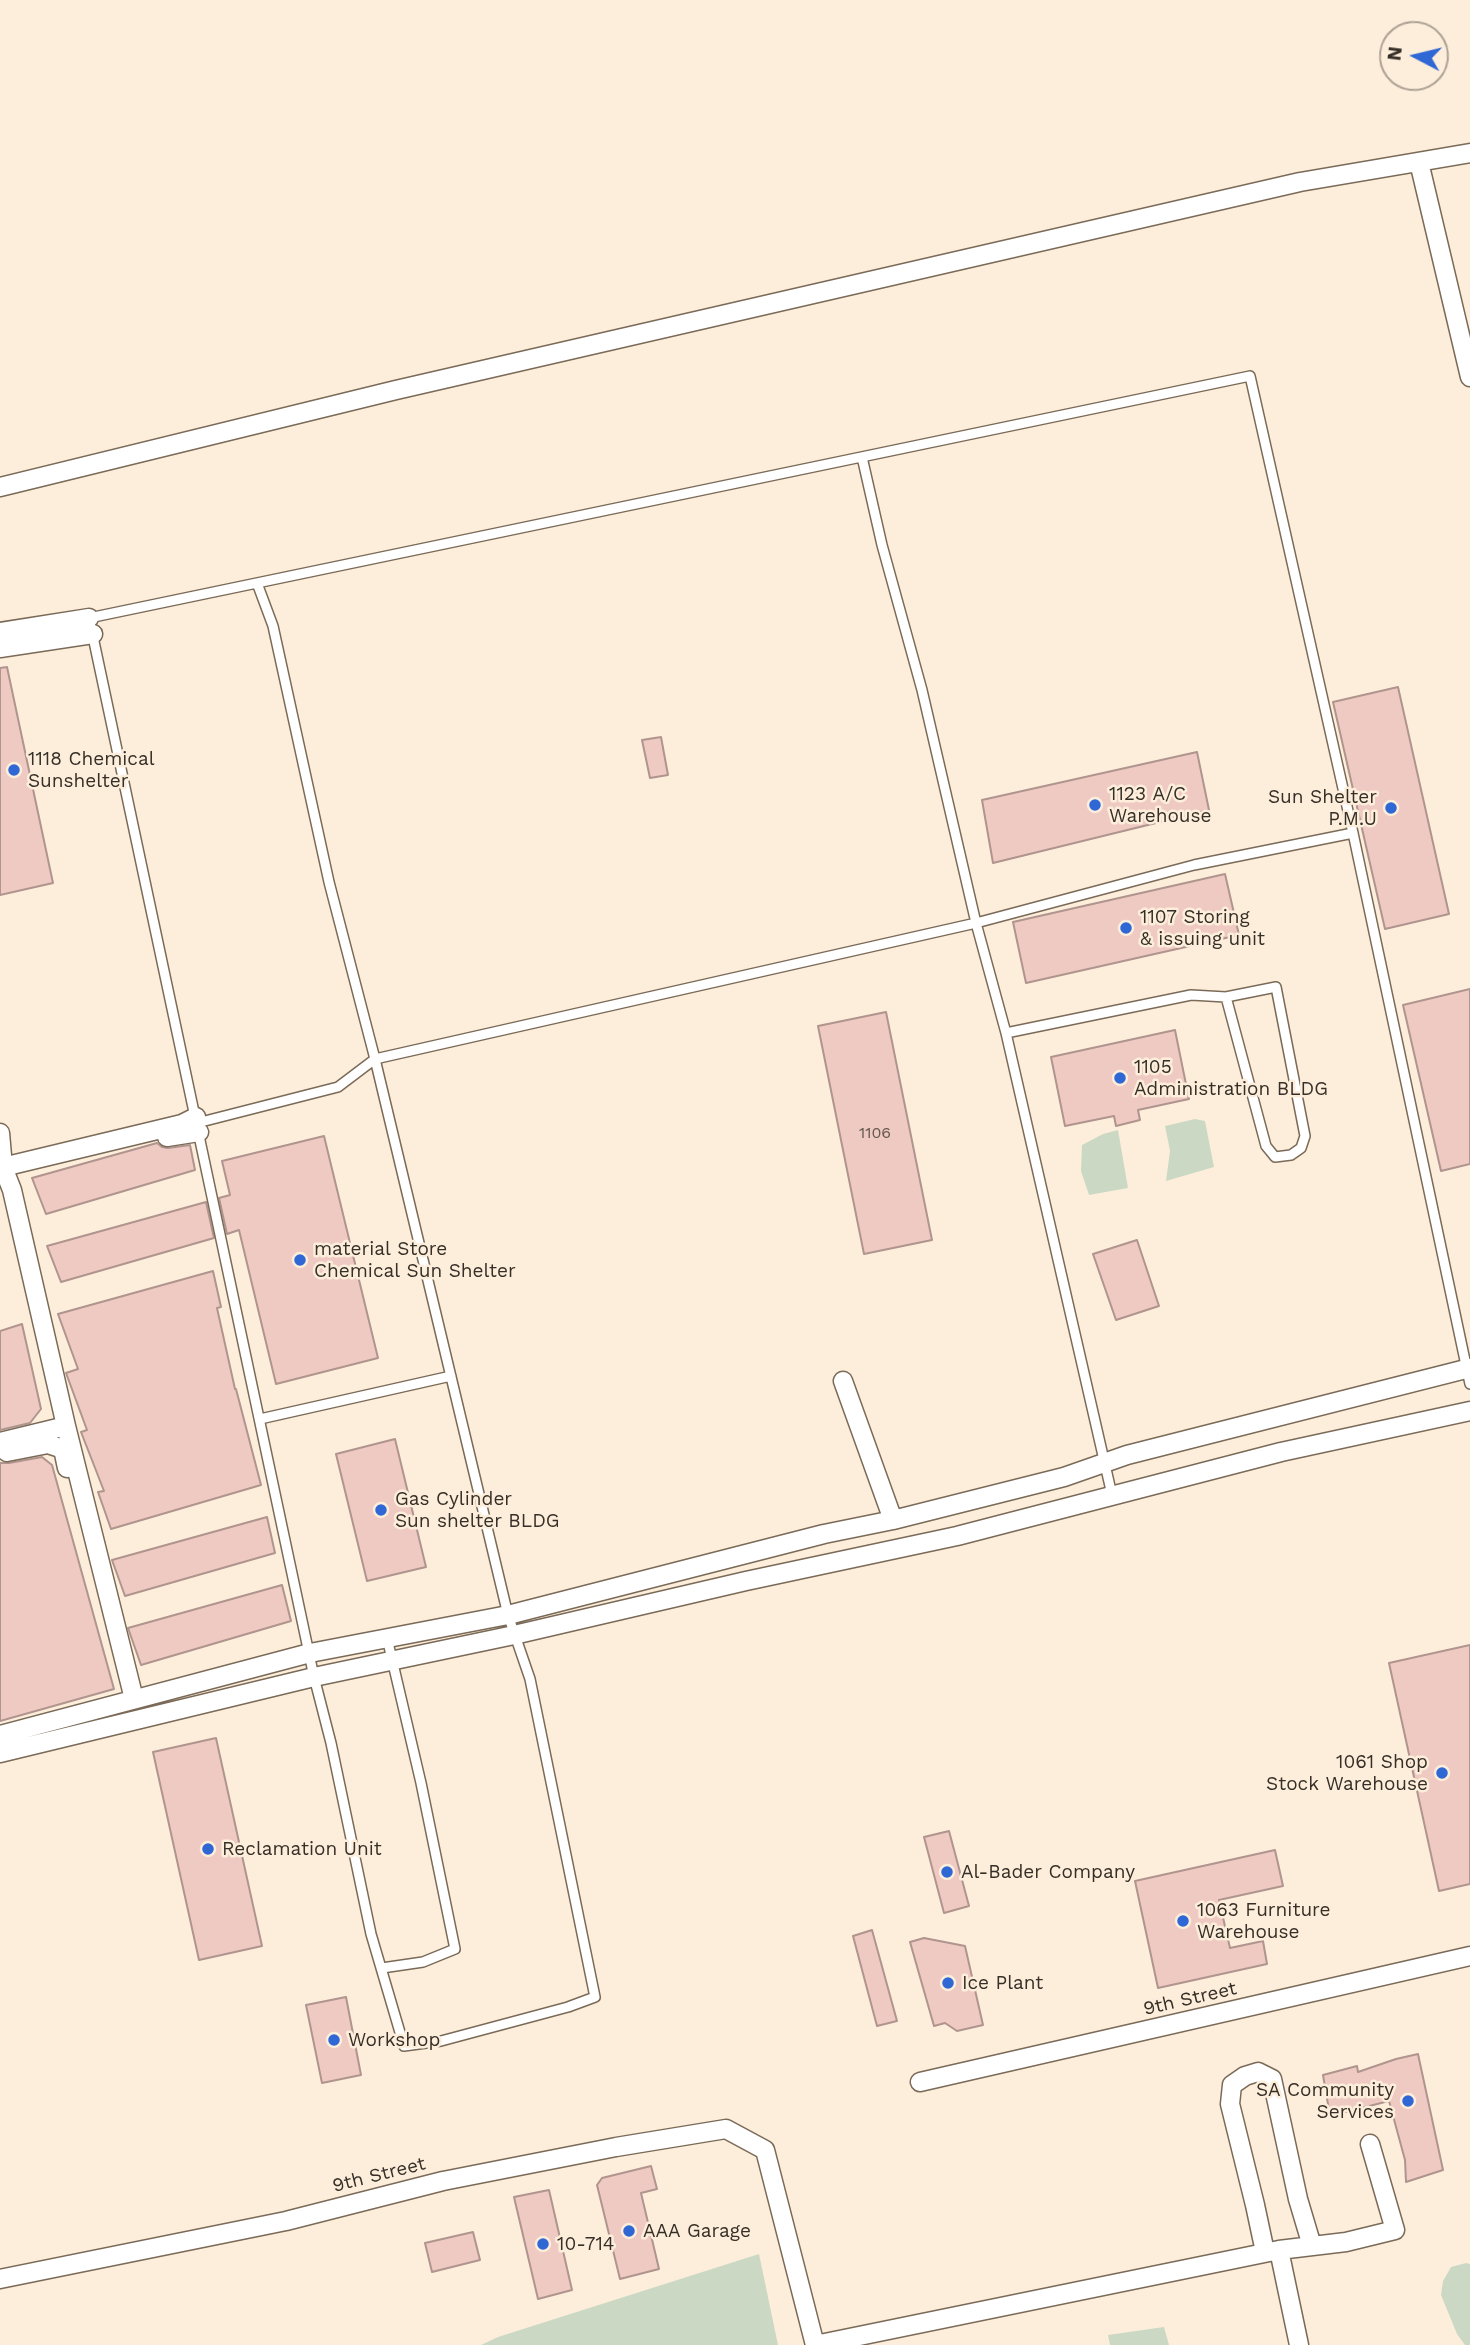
<!DOCTYPE html>
<style>
body{margin:0}
#map{position:relative;width:1470px;height:2345px;overflow:hidden;background:#fdeedc;font-family:"Work Sans",sans-serif}
canvas{display:block}
.north{position:absolute;left:1379px;top:21px;width:70px;height:70px;box-sizing:border-box;background:#fdeedc;border:2px solid #ada294;border-radius:50%;rotate:277deg;font-size:19px;font-weight:700;line-height:28px;text-align:center;color:#362f27}
.north::after{content:'';display:block;margin:auto;width:24px;height:32px;background:#2f67d5;clip-path:polygon(50% 0,100% 100%,50% 72%,0 100%)}
</style>
<div id="map">
<canvas width="1470" height="2345"></canvas>
<div class="north">N</div>
</div>
<script>
const ctx = document.querySelector('canvas').getContext('2d');
ctx.lineJoin = 'round';
function fill(path, color) { ctx.fillStyle = color; ctx.fill(path, 'evenodd'); }
const poly = rows => new Path2D(rows.map(r => 'M' + r).join(''));
function strokePath(path, color, width, dash) { ctx.strokeStyle = color; ctx.lineWidth = width; ctx.lineCap = dash ? 'butt' : 'round'; ctx.setLineDash(dash || []); ctx.stroke(path); }
function write(font, color, halo, rows, align = 'center') {
  ctx.font = font + ' "Work Sans",sans-serif'; ctx.lineWidth = 5; ctx.setLineDash([]); ctx.textBaseline = 'middle'; ctx.strokeStyle = halo; ctx.fillStyle = color; for (const [text, x, y, turn = 0] of rows) {
    ctx.save(); ctx.translate(x, y); ctx.rotate((+turn || 0) * Math.PI / 180); ctx.textAlign = isNaN(turn) ? turn : align; if (halo) ctx.strokeText(text, 0, 0); ctx.fillText(text, 0, 0); ctx.restore();
  }
}
fill(poly([
 [1195,1119,1205,1121,1214,1167,1166,1181,1170,1151,1165,1126],
 [1118,1130,1128,1188,1089,1195,1081,1171,1082,1145,1103,1134],
 [759,2254,778,2345,481,2345,498,2337],
 [1466,2263,1470,2264,1470,2345,1465,2345,1457,2334,1441,2295,1443,2281,1451,2267],
 [1164,2327,1169,2345,1110,2345,1108,2335]
]), '#cbd9c4');
const building = poly([
 [7,667,53,883,0,895,0,668,7,667],
 [1398,687,1449,914,1385,929,1333,702,1398,687],
 [661,737,668,775,650,778,642,740,661,737],
 [1197,752,1209,810,993,863,982,800,1197,752],
 [1225,874,1239,935,1026,983,1013,922,1225,874],
 [1470,989,1470,1164,1441,1171,1403,1005,1470,989],
 [886,1012,932,1240,864,1254,818,1026,886,1012],
 [1175,1030,1189,1099,1138,1110,1140,1120,1116,1126,1114,1116,1065,1126,1051,1057,1175,1030],
 [324,1136,378,1358,276,1384,239,1230,227,1234,219,1198,230,1195,222,1161,324,1136],
 [157,1143,162,1147,168,1148,190,1145,195,1170,46,1214,32,1178,157,1143],
 [206,1202,214,1238,61,1282,47,1246,206,1202],
 [1137,1240,1159,1306,1116,1320,1093,1254,1137,1240],
 [213,1271,221,1307,217,1308,235,1389,236,1389,261,1485,111,1529,98,1492,104,1491,81,1432,87,1430,66,1373,78,1369,58,1314,213,1271],
 [22,1324,41,1409,30,1423,0,1430,0,1331,22,1324],
 [395,1439,426,1567,367,1581,336,1454,395,1439],
 [42,1457,52,1465,114,1689,0,1721,0,1463,9,1463,42,1457],
 [267,1517,275,1553,125,1596,112,1560,267,1517],
 [282,1585,291,1621,141,1665,128,1628,282,1585],
 [1470,1645,1470,1884,1439,1891,1389,1663,1470,1645],
 [216,1738,262,1946,199,1960,153,1752,216,1738],
 [949,1831,969,1906,944,1913,924,1837,949,1831],
 [1275,1850,1283,1886,1219,1900,1230,1948,1263,1941,1267,1964,1158,1988,1135,1881,1275,1850],
 [872,1930,897,2021,877,2026,853,1936,872,1930],
 [924,1938,965,1946,983,2025,957,2031,945,2023,934,2026,910,1942,924,1938],
 [346,1997,361,2075,322,2083,306,2005,346,1997],
 [1418,2054,1443,2170,1406,2182,1405,2160,1389,2101,1330,2116,1323,2075,1357,2066,1358,2072,1396,2059,1418,2054],
 [651,2166,657,2189,641,2193,659,2269,620,2279,597,2185,602,2178,651,2166],
 [549,2190,572,2290,538,2299,514,2197,549,2190],
 [473,2232,480,2260,432,2272,425,2243,473,2232]
]);
fill(building, '#efcac2');
strokePath(building, '#b0948e', 2);
const service = poly([
 [862,457,882,545,922,690,976,923,1194,865,1353,833],
 [1006,1033,1191,995,1226,997,1266,1146,1275,1157,1291,1155,1301,1148,1305,1136,1276,987,1226,997],
 [197,1123,338,1087,375,1059,329,882,273,626,257,583],
 [260,1419,451,1376],
 [1112,1495,1006,1033,976,923,375,1059,508,1615,530,1679,595,1997,568,2007,441,2041,404,2046,371,1934,331,1743,314,1677,89,618,1250,376,1353,833,1470,1384],
 [382,1968,423,1962,455,1949,421,1783,387,1638]
]);
const minor = poly([
 [1419,162,1470,377],
 [0,487,396,390,1300,182,1470,153],
 [0,632,89,618],
 [0,648,93,634],
 [0,1133,3,1167,182,1124,196,1117],
 [167,1137,199,1132],
 [0,1168,3,1167,12,1190,66,1426],
 [843,1381,893,1520,1064,1477,1127,1455,1470,1368],
 [0,1442,66,1426,134,1699],
 [7,1452,48,1444,63,1449,67,1468],
 [0,1735,310,1653,508,1615,824,1534,893,1520],
 [0,1753,314,1677,514,1635,746,1581,957,1536,1281,1452,1470,1411],
 [920,2082,1470,1956],
 [1279,2250,1346,2242,1395,2230,1370,2144],
 [1265,2252,1255,2205,1230,2104,1232,2085,1245,2076,1258,2072,1272,2079,1298,2199,1312,2246],
 [0,2279,286,2221,443,2181,616,2147,726,2129,765,2150,815,2345,1279,2250,1299,2345]
]);
strokePath(service, '#7a6a57', 12);
strokePath(minor, '#7a6a57', 21);
strokePath(service, '#fff', 9);
strokePath(minor, '#fff', 18);
for (const [x, y, r, color] of [
 [14,770,7,"#2f67d5"],
 [1095,805,7,"#2f67d5"],
 [1391,808,7,"#2f67d5"],
 [1126,928,7,"#2f67d5"],
 [1120,1078,7,"#2f67d5"],
 [300,1260,7,"#2f67d5"],
 [381,1510,7,"#2f67d5"],
 [1442,1773,7,"#2f67d5"],
 [208,1849,7,"#2f67d5"],
 [947,1872,7,"#2f67d5"],
 [1183,1921,7,"#2f67d5"],
 [948,1983,7,"#2f67d5"],
 [334,2040,7,"#2f67d5"],
 [1408,2101,7,"#2f67d5"],
 [629,2231,7,"#2f67d5"],
 [543,2244,7,"#2f67d5"]
]) { const dot = new Path2D(); dot.arc(x, y, r, 0, 2 * Math.PI); ctx.fillStyle = color; ctx.fill(dot); strokePath(dot, '#fdeedc', 2.5); }
write('16px', '#64564e', null, [
 ["1106",875,1133]
]);
write('19px', '#362f27', '#fdeedc', [
 ["1118 Chemical",28,759],
 ["Sunshelter",28,781],
 ["1123 A/C",1109,794],
 ["Warehouse",1109,816],
 ["Sun Shelter",1377,797,"right"],
 ["P.M.U",1377,819,"right"],
 ["1107 Storing",1140,917],
 ["& issuing unit",1140,939],
 ["1105",1134,1067],
 ["Administration BLDG",1134,1089],
 ["material Store",314,1249],
 ["Chemical Sun Shelter",314,1271],
 ["Gas Cylinder",395,1499],
 ["Sun shelter BLDG",395,1521],
 ["1061 Shop",1428,1762,"right"],
 ["Stock Warehouse",1428,1784,"right"],
 ["Reclamation Unit",222,1849],
 ["Al-Bader Company",961,1872],
 ["1063 Furniture",1197,1910],
 ["Warehouse",1197,1932],
 ["Ice Plant",962,1983],
 ["Workshop",348,2040],
 ["SA Community",1394,2090,"right"],
 ["Services",1394,2112,"right"],
 ["AAA Garage",643,2231],
 ["10-714",557,2244]
], 'left');
write('19px', '#362f27', '#fdeedc', [
 ["9th Street",1190,1999,-13],
 ["9th Street",379,2175,-14]
]);
</script>
